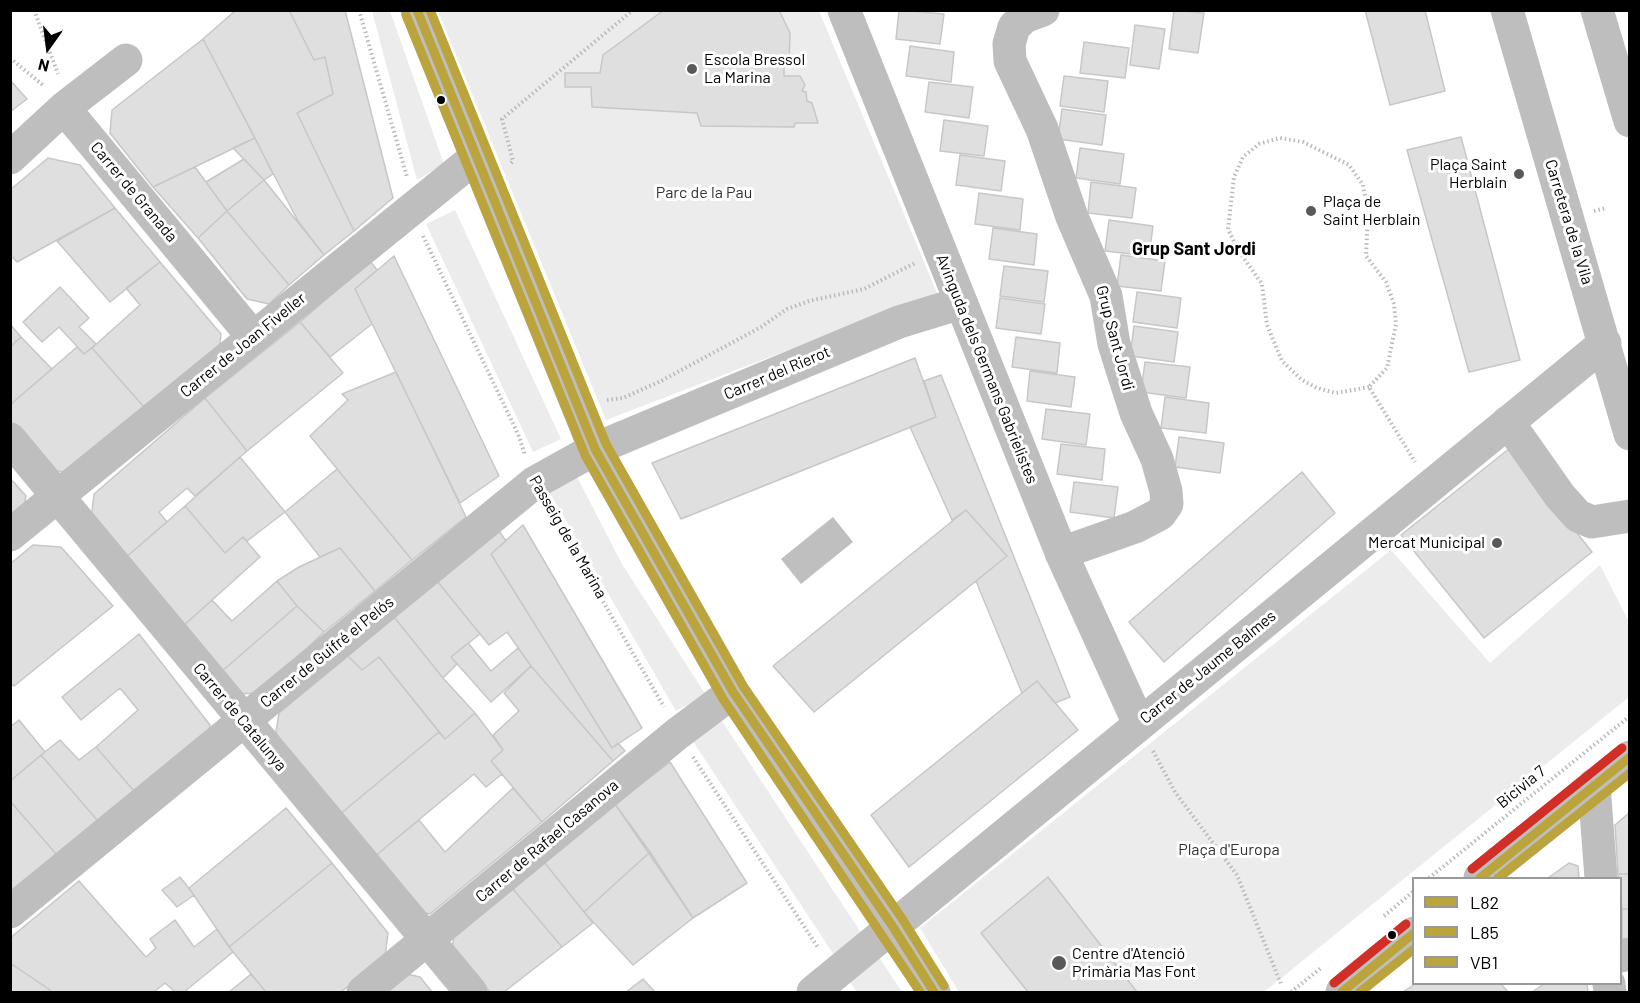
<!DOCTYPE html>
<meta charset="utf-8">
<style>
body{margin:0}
#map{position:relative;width:1640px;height:1003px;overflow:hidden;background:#fff;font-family:Barlow,sans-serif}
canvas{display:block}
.frame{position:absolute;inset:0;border:12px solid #000;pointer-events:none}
.legend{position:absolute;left:1412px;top:877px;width:210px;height:108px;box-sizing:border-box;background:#fff;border:2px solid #999;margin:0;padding:8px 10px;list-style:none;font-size:18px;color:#000}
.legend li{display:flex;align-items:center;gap:12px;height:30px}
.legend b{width:30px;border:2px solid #999}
.north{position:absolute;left:18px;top:18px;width:60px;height:60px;-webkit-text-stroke:4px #fff;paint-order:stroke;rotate:194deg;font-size:16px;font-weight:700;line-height:24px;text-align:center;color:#000}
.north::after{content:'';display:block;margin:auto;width:21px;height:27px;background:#000;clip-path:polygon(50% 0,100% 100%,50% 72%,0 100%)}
</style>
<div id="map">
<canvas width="1640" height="1003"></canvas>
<div class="frame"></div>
<ul class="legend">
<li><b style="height:8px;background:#bba43b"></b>L82</li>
<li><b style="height:8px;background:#bba43b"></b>L85</li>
<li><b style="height:8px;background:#bba43b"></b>VB1</li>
</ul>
<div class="north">N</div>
</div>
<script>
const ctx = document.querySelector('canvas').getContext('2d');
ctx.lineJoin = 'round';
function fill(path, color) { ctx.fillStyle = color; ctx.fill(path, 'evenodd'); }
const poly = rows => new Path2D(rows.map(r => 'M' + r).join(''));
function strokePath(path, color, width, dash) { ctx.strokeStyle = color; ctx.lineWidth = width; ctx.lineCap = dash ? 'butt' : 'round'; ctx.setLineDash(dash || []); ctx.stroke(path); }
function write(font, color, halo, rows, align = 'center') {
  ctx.font = font + ' Barlow,sans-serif'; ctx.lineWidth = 6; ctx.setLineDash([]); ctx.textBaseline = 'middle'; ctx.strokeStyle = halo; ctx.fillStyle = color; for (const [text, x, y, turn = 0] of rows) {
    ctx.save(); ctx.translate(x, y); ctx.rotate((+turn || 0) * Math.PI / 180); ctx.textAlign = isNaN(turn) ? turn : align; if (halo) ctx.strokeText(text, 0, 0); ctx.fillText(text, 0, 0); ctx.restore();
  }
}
fill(poly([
 [372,11,390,11,444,164,417,180],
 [438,11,819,11,937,293,606,420],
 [455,210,561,439,533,452,426,224],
 [575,473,622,564,706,695,676,711,549,491],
 [1391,550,1490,663,1600,565,1629,622,1629,697,1264,992,959,992,920,928],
 [722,721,865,939,836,958,692,740],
 [879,957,902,992,857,992,847,978]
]), '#ececec');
fill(poly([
 [833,517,853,542,801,584,781,559]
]), '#bfbfbf');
const building = poly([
 [236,10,289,10,314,60,325,57,333,94,297,113,354,231,324,255,298,221,203,39,236,10],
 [289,10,345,10,393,198,354,231,297,113,333,94,325,57,314,60,289,10],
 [664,10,779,10,790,33,789,65,784,64,784,76,800,76,805,85,802,91,806,92,807,101,812,103,818,123,795,123,794,127,701,126,697,113,592,107,591,87,565,87,565,73,600,73,603,55,664,10],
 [899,10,944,14,940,44,896,39,899,10],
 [1174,10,1204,13,1198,53,1169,49,1174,10],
 [1365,10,1425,10,1445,91,1390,105,1365,10],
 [1135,25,1165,29,1159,69,1130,65,1135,25],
 [203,39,255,138,153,187,110,133,112,110,203,39],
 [1084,42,1129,48,1125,78,1080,73,1084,42],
 [910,46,954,52,951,82,906,76,910,46],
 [1064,76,1108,81,1104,112,1060,106,1064,76],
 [10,80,27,99,10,112,10,80],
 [929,82,973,87,969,118,925,112,929,82],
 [1062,109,1106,115,1102,145,1058,139,1062,109],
 [944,120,988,126,984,156,940,151,944,120],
 [1461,137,1520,360,1469,372,1407,150,1461,137],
 [255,138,273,174,264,180,233,148,255,138],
 [1080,148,1124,154,1120,184,1076,178,1080,148],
 [960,155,1005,161,1001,191,956,185,960,155],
 [48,158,80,165,115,208,17,262,10,255,10,190,48,158],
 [244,159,264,180,227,211,206,182,244,159],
 [195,167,227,211,198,238,153,187,195,167],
 [264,180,324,255,289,285,227,211,264,180],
 [1091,182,1136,188,1132,218,1088,213,1091,182],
 [979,193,1023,199,1020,230,975,224,979,193],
 [115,208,160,262,110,302,57,241,115,208],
 [227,211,289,285,269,304,247,299,198,238,227,211],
 [1109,220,1153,226,1149,256,1105,251,1109,220],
 [993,228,1037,234,1034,265,989,259,993,228],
 [1121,255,1165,261,1161,291,1117,286,1121,255],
 [394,256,499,476,460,503,355,289,394,256],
 [370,261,377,270,355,289,372,324,330,357,300,322,370,261],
 [160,262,221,334,220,344,144,407,92,348,140,305,126,288,160,262],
 [1004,266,1048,271,1044,302,1000,296,1004,266],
 [60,287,89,318,79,327,96,344,84,354,59,327,42,342,23,322,60,287],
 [1137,292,1181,298,1177,328,1133,322,1137,292],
 [1000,298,1045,304,1041,334,996,328,1000,298],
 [300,322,343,373,247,451,205,398,300,322],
 [10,324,21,337,10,347,10,324],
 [1134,326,1178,332,1174,362,1130,356,1134,326],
 [21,337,52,369,10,405,10,347,21,337],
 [1016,337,1060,343,1057,373,1012,367,1016,337],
 [77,347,84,354,92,348,144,407,69,473,51,470,10,423,10,405,77,347],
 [915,358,936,417,681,519,652,463,915,358],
 [1145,362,1190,367,1186,398,1141,392,1145,362],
 [1030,371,1075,377,1071,407,1027,401,1030,371],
 [396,372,466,517,412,560,310,436,348,400,342,394,396,372],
 [941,375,1070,697,1055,703,1037,681,1022,693,976,581,1007,556,966,510,952,520,910,427,936,417,924,381,941,375],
 [1165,397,1209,403,1206,433,1161,428,1165,397],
 [205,398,247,451,195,496,187,488,159,512,167,522,124,559,91,519,94,494,205,398],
 [1046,409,1090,414,1086,445,1042,439,1046,409],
 [1179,437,1224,443,1220,473,1175,467,1179,437],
 [1061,444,1105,449,1102,480,1057,474,1061,444],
 [1510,448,1592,552,1484,638,1401,535,1510,448],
 [240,457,285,512,247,541,243,537,225,553,185,506,240,457],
 [337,469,412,560,375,591,340,548,320,557,285,512,337,469],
 [1302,472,1335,513,1164,662,1129,622,1302,472],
 [10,478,26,496,22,514,10,523,10,478],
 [1074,482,1118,487,1114,518,1070,512,1074,482],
 [185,506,225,553,243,537,260,557,182,627,124,559,185,506],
 [966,510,1007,556,814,712,773,666,966,510],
 [523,525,642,728,612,748,491,554,523,525],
 [497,528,506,541,491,554,612,748,618,743,625,751,613,761,531,666,507,632,489,645,437,581,497,528],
 [33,545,61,547,113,606,14,686,10,683,10,564,33,545],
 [340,548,375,591,324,632,297,606,277,581,299,567,340,548],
 [277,581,297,606,220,673,182,627,212,600,232,621,277,581],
 [437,581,480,634,451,657,457,664,443,678,394,617,437,581],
 [297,606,324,632,260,693,236,694,220,673,297,606],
 [394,617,443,678,475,713,445,739,379,657,362,670,348,656,394,617],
 [139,634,210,725,209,731,134,791,96,747,138,710,120,688,81,720,62,697,139,634],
 [468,643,491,671,518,648,531,666,491,702,451,657,468,643],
 [348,656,362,670,379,657,439,732,339,815,275,737,279,713,348,656],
 [531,666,613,761,542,822,491,761,503,750,493,735,519,711,504,693,531,666],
 [1037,681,1078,730,909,867,871,815,1037,681],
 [475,713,503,750,491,761,502,774,486,787,474,774,374,857,339,815,439,732,445,739,475,713],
 [19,720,45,752,10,781,10,727,19,720],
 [60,740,79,760,96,747,134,791,98,821,41,755,60,740],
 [41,755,98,821,57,855,10,801,10,781,41,755],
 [670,762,747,883,693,918,615,804,670,762],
 [513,788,542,822,430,914,418,911,374,857,419,820,445,852,513,788],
 [10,801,57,855,13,892,10,889,10,801],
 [615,804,650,852,584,912,544,862,615,804],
 [286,808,332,863,229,947,189,888,286,808],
 [1630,812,1630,874,1618,874,1615,825,1630,812],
 [650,852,693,918,633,965,584,912,650,852],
 [544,862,593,923,562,947,513,889,544,862],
 [332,863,388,933,385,957,341,992,266,992,229,947,332,863],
 [1569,863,1578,866,1579,878,1548,878,1569,863],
 [1618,874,1630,874,1630,909,1622,909,1618,874],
 [180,877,194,895,177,907,162,890,180,877],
 [1048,877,1137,992,1028,992,981,933,1048,877],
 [79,881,146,957,156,948,150,939,175,920,194,947,217,929,233,952,184,992,175,992,165,983,154,992,53,992,10,963,10,938,79,881],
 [513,889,562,947,504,992,490,992,452,949,454,936,513,889],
 [1622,909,1630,909,1630,945,1622,946,1622,909],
 [10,963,53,992,10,992,10,963],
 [251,974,266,992,229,992,251,974],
 [407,974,420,977,432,992,383,992,407,974],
 [643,979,655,992,626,992,643,979],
 [1415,984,1501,984,1508,992,1403,992,1415,984],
 [1544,984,1587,984,1588,992,1532,992,1544,984]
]);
fill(building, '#dfdfdf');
strokePath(building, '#c7c7c7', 1.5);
strokePath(poly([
 [34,10,58,74],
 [359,10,407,177],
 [10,58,44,86],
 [511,163,513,161,502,119,633,10],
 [1594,211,1606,208],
 [423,236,518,434,525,455],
 [1369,387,1336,393,1317,388,1302,380,1282,361,1267,325,1262,284,1238,250,1228,229,1234,177,1243,157,1259,144,1280,138,1303,142,1349,165,1363,185,1368,212,1366,256,1386,282,1394,304,1396,324,1387,368,1369,387,1415,462],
 [607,400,623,398,661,381,761,327,787,309,809,301,864,289,915,263],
 [549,508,664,707],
 [1153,751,1175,792,1237,875,1281,984],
 [693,757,819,949],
 [1429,878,1630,716],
 [1384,916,1414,891],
 [1291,992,1321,968]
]), '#b9b9b9', 4, [1.5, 3]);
strokePath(poly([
 [417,10,595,449,733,692,893,927,934,992],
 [844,10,1063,557,1139,724],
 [1043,10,1024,17,1014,27,1009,44,1010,61,1042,129,1072,217,1106,296,1114,344,1136,413,1157,459,1166,491,1167,504,1160,514,1135,527,1061,553],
 [1507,10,1630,434],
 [1597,10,1630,121],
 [64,108,253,337],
 [10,158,64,108,126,60],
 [1508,422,1560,496,1578,516,1592,522,1630,516],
 [10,439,471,992],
 [10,535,476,157],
 [1594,785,1601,878],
 [1480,878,1630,757],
 [10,912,534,483,595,449,899,322,961,303],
 [1620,956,1630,954],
 [1609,984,1610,992],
 [363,992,677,734,733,692],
 [813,992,1605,343],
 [1342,992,1414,933]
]), '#bebebe', 33);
strokePath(poly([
 [417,10,595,449,733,692,893,927,934,992],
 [1480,878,1630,757],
 [1342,992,1414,933]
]), '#bba43b', 9);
strokePath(poly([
 [406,15,585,455,723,699,920,992],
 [1498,878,1630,773],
 [1360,992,1414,949]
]), '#bba43b', 9);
strokePath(poly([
 [430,10,606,444,743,686,903,920,944,986]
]), '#bba43b', 9);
strokePath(poly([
 [1472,869,1622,748],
 [1334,983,1406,924]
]), '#d02e26', 9);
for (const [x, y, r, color] of [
 [692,69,6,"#595959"],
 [441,100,5,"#000"],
 [1519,174,6,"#595959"],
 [1311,211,6,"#595959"],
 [1497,543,6,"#595959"],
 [1392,935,5,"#000"],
 [1059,963,8,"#595959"]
]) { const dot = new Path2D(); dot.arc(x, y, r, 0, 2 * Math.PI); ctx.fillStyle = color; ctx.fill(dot); strokePath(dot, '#fff', 2); }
write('16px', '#000', '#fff', [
 ["Escola Bressol",704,60],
 ["La Marina",704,78],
 ["Plaça Saint",1507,165,"right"],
 ["Herblain",1507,183,"right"],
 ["Plaça de",1323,202],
 ["Saint Herblain",1323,220],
 ["Mercat Municipal",1485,543,"right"],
 ["Centre d'Atenció",1072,954],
 ["Primària Mas Font",1072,972]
], 'left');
write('16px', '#000', '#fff', [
 ["Carrer de Granada",134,192,50],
 ["Carretera de la Vila",1569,222,73],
 ["Grup Sant Jordi",1115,338,75],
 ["Carrer de Joan Fiveller",243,345,-39],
 ["Avinguda dels Germans Gabrielistes",987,369,68],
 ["Carrer del Rierot",777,373,-23],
 ["Passeig de la Marina",568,537,60],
 ["Carrer de Guifré el Pelós",327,652,-39],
 ["Carrer de Jaume Balmes",1208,667,-39],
 ["Carrer de Catalunya",240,717,50],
 ["Bicivia 7",1521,787,-39],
 ["Carrer de Rafael Casanova",547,841,-40]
]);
write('16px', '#333', '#fff', [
 ["Parc de la Pau",704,193],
 ["Plaça d'Europa",1229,850]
]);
write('bold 18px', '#000', '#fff', [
 ["Grup Sant Jordi",1194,249]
]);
</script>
